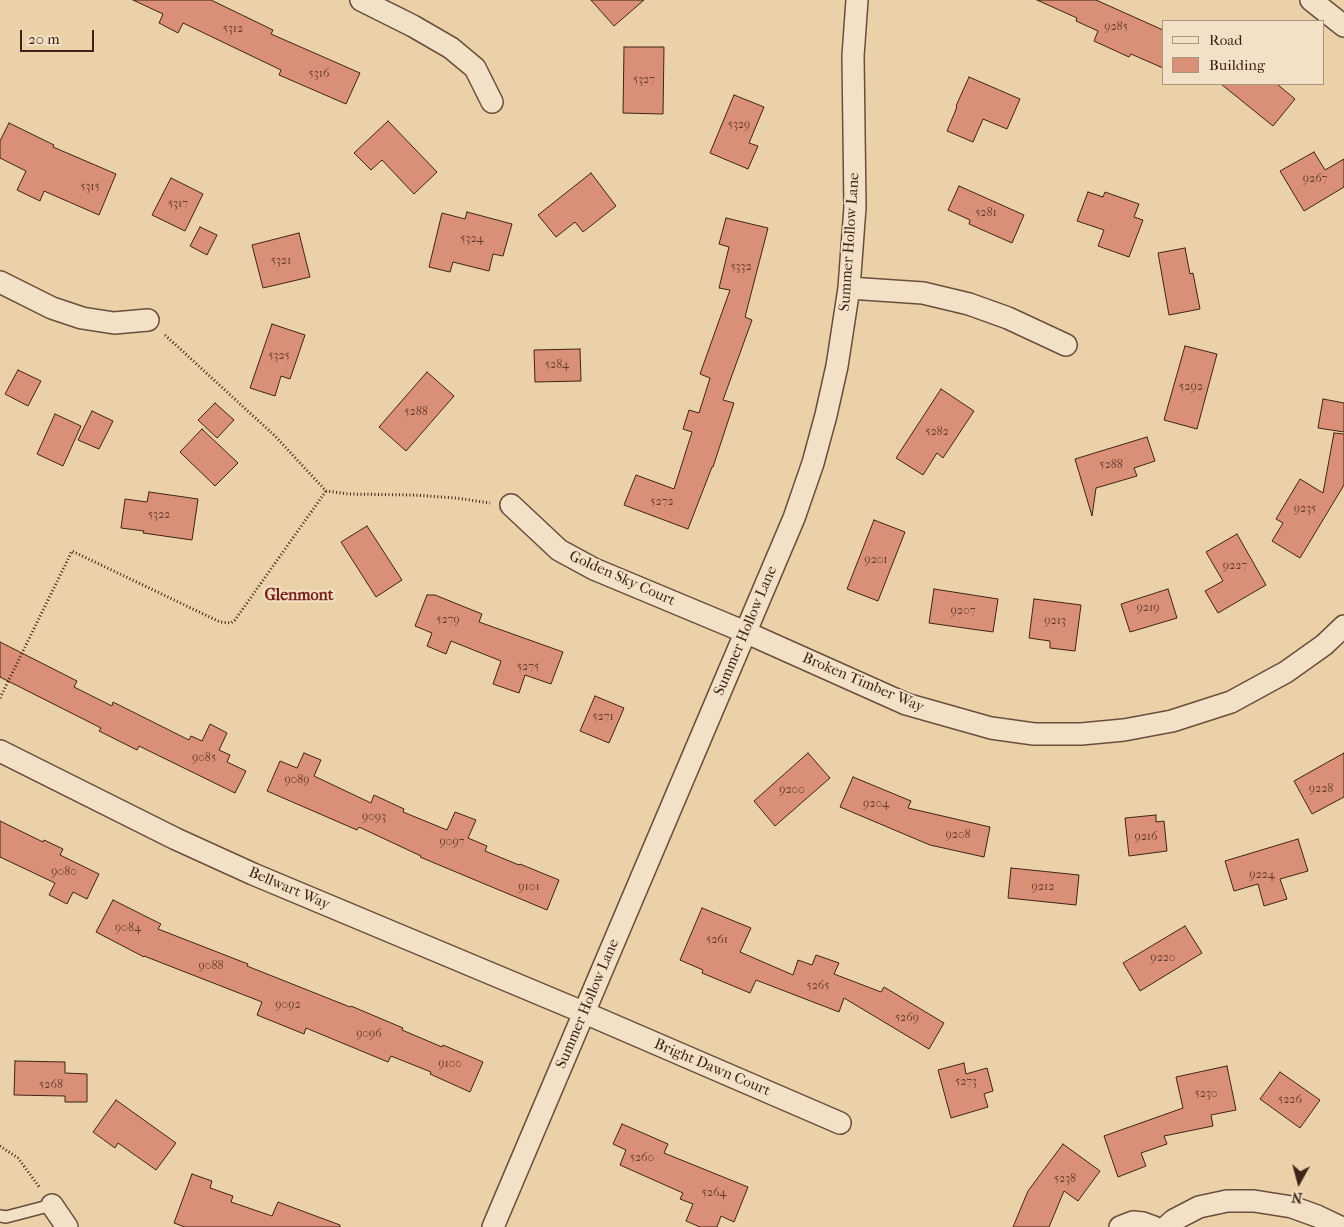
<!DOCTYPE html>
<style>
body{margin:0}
#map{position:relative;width:1344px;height:1227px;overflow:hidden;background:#ebd1a8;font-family:"IM FELL French Canon",serif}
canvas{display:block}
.legend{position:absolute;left:1162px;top:20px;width:162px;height:65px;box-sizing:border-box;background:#f2e1c6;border:1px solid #aa9580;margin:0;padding:6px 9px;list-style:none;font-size:15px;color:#3f2318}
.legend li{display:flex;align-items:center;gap:10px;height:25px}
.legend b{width:25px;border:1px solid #aa9580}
.north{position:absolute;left:1274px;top:1157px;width:50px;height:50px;-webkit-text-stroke:4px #f2e1c6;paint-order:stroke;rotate:187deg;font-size:14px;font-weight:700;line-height:20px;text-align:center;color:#3f2318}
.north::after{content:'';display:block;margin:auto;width:18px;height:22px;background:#3f2318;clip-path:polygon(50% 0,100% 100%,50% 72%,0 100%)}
.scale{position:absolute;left:20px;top:30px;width:74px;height:22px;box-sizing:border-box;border:2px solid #3f2318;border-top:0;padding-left:6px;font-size:15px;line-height:18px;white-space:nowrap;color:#3f2318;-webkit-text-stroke:4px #f2e1c6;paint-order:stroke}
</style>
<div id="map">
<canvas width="1344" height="1227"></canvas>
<ul class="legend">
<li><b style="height:6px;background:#f2e1c6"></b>Road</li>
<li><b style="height:14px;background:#da9076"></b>Building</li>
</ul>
<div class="north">N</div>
<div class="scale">20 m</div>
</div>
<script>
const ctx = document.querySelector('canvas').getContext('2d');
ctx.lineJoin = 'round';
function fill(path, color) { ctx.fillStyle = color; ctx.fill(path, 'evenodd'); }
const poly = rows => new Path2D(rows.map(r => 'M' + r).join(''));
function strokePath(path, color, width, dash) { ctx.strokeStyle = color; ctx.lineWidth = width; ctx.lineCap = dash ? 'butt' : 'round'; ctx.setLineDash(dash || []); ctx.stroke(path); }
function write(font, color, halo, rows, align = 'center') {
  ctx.font = font + ' "IM FELL French Canon",serif'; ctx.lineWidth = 4; ctx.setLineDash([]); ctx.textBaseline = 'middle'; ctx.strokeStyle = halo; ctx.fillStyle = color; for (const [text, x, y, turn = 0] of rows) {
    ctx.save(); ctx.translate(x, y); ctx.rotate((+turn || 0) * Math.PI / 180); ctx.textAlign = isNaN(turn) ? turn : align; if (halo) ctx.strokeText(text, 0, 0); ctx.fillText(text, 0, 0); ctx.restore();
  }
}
const building = poly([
 [133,0,211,0,273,30,271,34,360,73,346,104,279,75,281,70,183,23,178,33,159,23,163,14,133,0],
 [591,0,644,0,614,26,591,0],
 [1037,0,1096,0,1163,30,1163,68,1131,54,1129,57,1094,41,1098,31,1076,21,1077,18,1037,0],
 [624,47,664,47,663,114,623,113,624,47],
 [969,77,1020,99,1007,129,983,119,973,142,947,131,957,107,956,106,969,77],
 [1221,84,1277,84,1295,99,1273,126,1221,84],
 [734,95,764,107,749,143,758,146,748,169,710,153,734,95],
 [388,121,437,172,414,194,382,160,371,170,354,153,388,121],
 [9,123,54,145,53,147,116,174,99,215,44,191,40,201,17,190,26,171,0,158,0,141,9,123],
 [1314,152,1325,170,1344,159,1344,187,1304,211,1280,171,1314,152],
 [591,173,616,206,583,232,575,222,556,237,538,215,591,173],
 [171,178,203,194,185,231,152,215,171,178],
 [959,186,1024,215,1012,243,969,224,970,220,948,210,959,186],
 [1088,192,1103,197,1105,192,1139,204,1134,217,1143,220,1129,257,1098,246,1104,230,1077,221,1088,192],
 [467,212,512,224,503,256,493,254,489,271,453,262,450,272,429,267,442,213,465,219,467,212],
 [726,218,768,228,745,317,752,320,723,400,734,403,713,467,712,467,688,529,624,505,636,475,674,489,692,432,683,429,689,410,699,413,710,378,700,374,730,290,719,288,729,247,719,244,726,218],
 [200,227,217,235,207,255,190,246,200,227],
 [299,233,310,277,263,288,252,245,299,233],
 [1185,248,1190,274,1193,273,1200,309,1169,315,1158,253,1185,248],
 [272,324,305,335,290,379,281,376,275,396,250,388,272,324],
 [1185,346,1217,354,1197,429,1164,420,1185,346],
 [580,349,581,381,535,382,534,350,580,349],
 [18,370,41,381,28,406,5,394,18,370],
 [427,372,454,396,406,451,379,427,427,372],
 [941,389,974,411,943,458,937,453,923,475,896,458,941,389],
 [1323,399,1344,403,1344,432,1318,428,1323,399],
 [215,403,234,420,217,438,198,420,215,403],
 [92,411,113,421,99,449,78,440,92,411],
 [55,414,81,426,63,466,37,454,55,414],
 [202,429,238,463,215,486,180,452,202,429],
 [1334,433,1344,434,1344,485,1300,558,1272,541,1283,523,1276,519,1300,479,1323,493,1334,433],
 [1147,437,1155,461,1134,468,1137,476,1096,488,1092,516,1075,459,1147,437],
 [149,492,198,499,192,540,143,533,144,531,121,528,125,499,147,502,149,492],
 [874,520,905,532,878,601,847,589,874,520],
 [367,526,402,580,376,597,341,542,367,526],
 [1237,534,1266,585,1218,613,1205,591,1223,581,1206,552,1237,534],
 [934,589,998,599,993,632,929,623,934,589],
 [1168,589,1177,618,1130,632,1121,604,1168,589],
 [427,595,435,595,482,614,479,622,563,652,551,684,525,675,519,693,493,684,501,661,451,641,446,654,427,646,432,633,415,626,427,595],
 [1034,599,1081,605,1075,651,1050,648,1050,641,1029,638,1034,599],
 [0,642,77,681,74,687,112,706,113,702,189,740,191,736,202,741,210,724,227,733,219,750,230,755,227,762,246,771,235,793,139,746,137,750,99,731,101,728,0,677,0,642],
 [595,696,624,708,609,743,580,731,595,696],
 [304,753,321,760,314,776,371,803,374,795,404,809,403,812,447,830,455,812,476,820,468,838,487,846,485,851,519,865,520,864,559,880,547,910,420,857,421,856,359,827,357,830,267,791,280,761,297,768,304,753],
 [808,753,830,778,775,826,754,801,808,753],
 [1344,753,1344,797,1312,814,1294,781,1344,753],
 [853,777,911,801,908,808,990,827,984,857,930,845,840,807,853,777],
 [1156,815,1156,822,1164,821,1167,851,1129,856,1125,818,1156,815],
 [0,821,43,842,44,840,63,849,60,855,99,874,87,899,73,892,67,904,49,895,55,883,0,857,0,821],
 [1298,839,1308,871,1280,879,1287,899,1264,906,1258,884,1234,891,1225,861,1298,839],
 [1011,868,1079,875,1076,905,1008,898,1011,868],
 [113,900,161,924,158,929,248,964,247,966,350,1007,351,1006,403,1028,402,1030,442,1047,443,1045,483,1062,470,1092,430,1074,431,1072,391,1056,388,1062,306,1028,304,1034,257,1015,262,1002,144,956,144,957,96,932,113,900],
 [702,908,751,928,740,952,793,975,798,960,812,965,816,955,839,963,834,974,881,992,884,987,944,1023,929,1049,844,998,839,1012,756,980,750,993,702,973,703,970,680,960,702,908],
 [1185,926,1202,953,1140,991,1123,963,1185,926],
 [15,1061,65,1062,65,1073,87,1074,87,1102,65,1102,65,1096,14,1095,15,1061],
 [964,1063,966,1074,987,1068,993,1091,984,1094,988,1107,951,1118,938,1070,964,1063],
 [1227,1066,1236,1110,1211,1115,1213,1126,1164,1136,1167,1144,1141,1153,1146,1166,1118,1177,1104,1136,1183,1108,1176,1077,1227,1066],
 [1280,1072,1320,1100,1300,1128,1260,1099,1280,1072],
 [116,1100,176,1143,156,1170,118,1143,115,1148,93,1132,116,1100],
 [622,1124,668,1144,664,1153,748,1187,734,1222,721,1216,717,1227,700,1227,686,1221,693,1204,680,1199,683,1193,620,1165,626,1150,613,1144,622,1124],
 [1063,1144,1100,1171,1078,1201,1064,1191,1049,1227,1013,1227,1028,1191,1063,1144],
 [192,1174,212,1181,210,1188,233,1196,231,1202,272,1216,278,1202,340,1225,340,1227,185,1227,174,1223,192,1174]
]);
fill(building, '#da9076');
strokePath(building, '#3f2318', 1);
const lane = poly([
 [0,1216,6,1217,52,1205]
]);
const street = poly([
 [361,0,413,26,451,48,475,68,492,102],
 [1311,0,1344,26],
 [0,282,52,308,82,318,114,323,148,320],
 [849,288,923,293,969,304,1008,318,1066,345],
 [511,505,559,550,594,569,745,632,906,704,991,728,1034,734,1081,734,1124,730,1172,721,1231,702,1286,672,1324,645,1344,626],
 [0,751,176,839,253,874,585,1013,840,1123],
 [52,1205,67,1227],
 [493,1227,794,518,813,463,826,415,837,366,849,288,855,207,853,56,857,0],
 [1120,1227,1133,1222,1143,1223,1154,1227],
 [1166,1227,1174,1220,1199,1207,1227,1201,1254,1201,1292,1207,1317,1216,1340,1227]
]);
strokePath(lane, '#6a4e3c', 14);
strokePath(street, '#6a4e3c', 24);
strokePath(poly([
 [165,335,275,436,326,491,349,494,412,495,456,498,490,503],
 [0,698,72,551,220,622,231,623,235,620,326,491],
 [0,1146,18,1158,40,1188]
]), '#3f2318', 3, [1, 2.5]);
strokePath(lane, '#f2e1c6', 11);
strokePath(street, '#f2e1c6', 21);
write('12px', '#663e30', null, [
 ["9285",1116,27],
 ["5312",233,29],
 ["5316",319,74],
 ["5327",644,80],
 ["5329",739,125],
 ["9267",1315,179],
 ["5315",90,187],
 ["5317",178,204],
 ["5281",986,213],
 ["5324",472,239],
 ["5321",281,261],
 ["5332",741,267],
 ["5325",279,356],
 ["5284",557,365],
 ["5292",1191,387],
 ["5288",416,412],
 ["5282",937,432],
 ["5288",1111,465],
 ["5272",662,502],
 ["9235",1305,509],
 ["5322",159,515],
 ["9201",876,560],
 ["9227",1235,566],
 ["9219",1148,608],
 ["9207",963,611],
 ["5279",448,620],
 ["9213",1055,621],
 ["5275",528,667],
 ["5271",603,717],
 ["9085",204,758],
 ["9089",297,780],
 ["9228",1321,789],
 ["9200",792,790],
 ["9204",876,804],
 ["9093",374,817],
 ["9208",958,835],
 ["9216",1146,837],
 ["9097",452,842],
 ["9080",64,872],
 ["9224",1262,875],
 ["9101",529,887],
 ["9212",1043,887],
 ["9084",128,928],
 ["5261",717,940],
 ["9220",1163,958],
 ["9088",211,966],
 ["5265",818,986],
 ["9092",288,1005],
 ["5269",907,1018],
 ["9096",369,1034],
 ["9100",450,1064],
 ["5273",966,1082],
 ["5268",51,1085],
 ["5230",1206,1094],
 ["5226",1290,1100],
 ["5260",642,1158],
 ["5238",1065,1179],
 ["5264",714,1193]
]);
write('15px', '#3f2318', '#f2e1c6', [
 ["Summer Hollow Lane",850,242,-86],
 ["Golden Sky Court",622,579,24],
 ["Summer Hollow Lane",746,631,-67],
 ["Broken Timber Way",863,683,23],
 ["Bellwart Way",289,889,23],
 ["Summer Hollow Lane",588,1004,-67],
 ["Bright Dawn Court",712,1068,23]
]);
write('bold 16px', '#7a1f14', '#f2e1c6', [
 ["Glenmont",299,596]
]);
</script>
